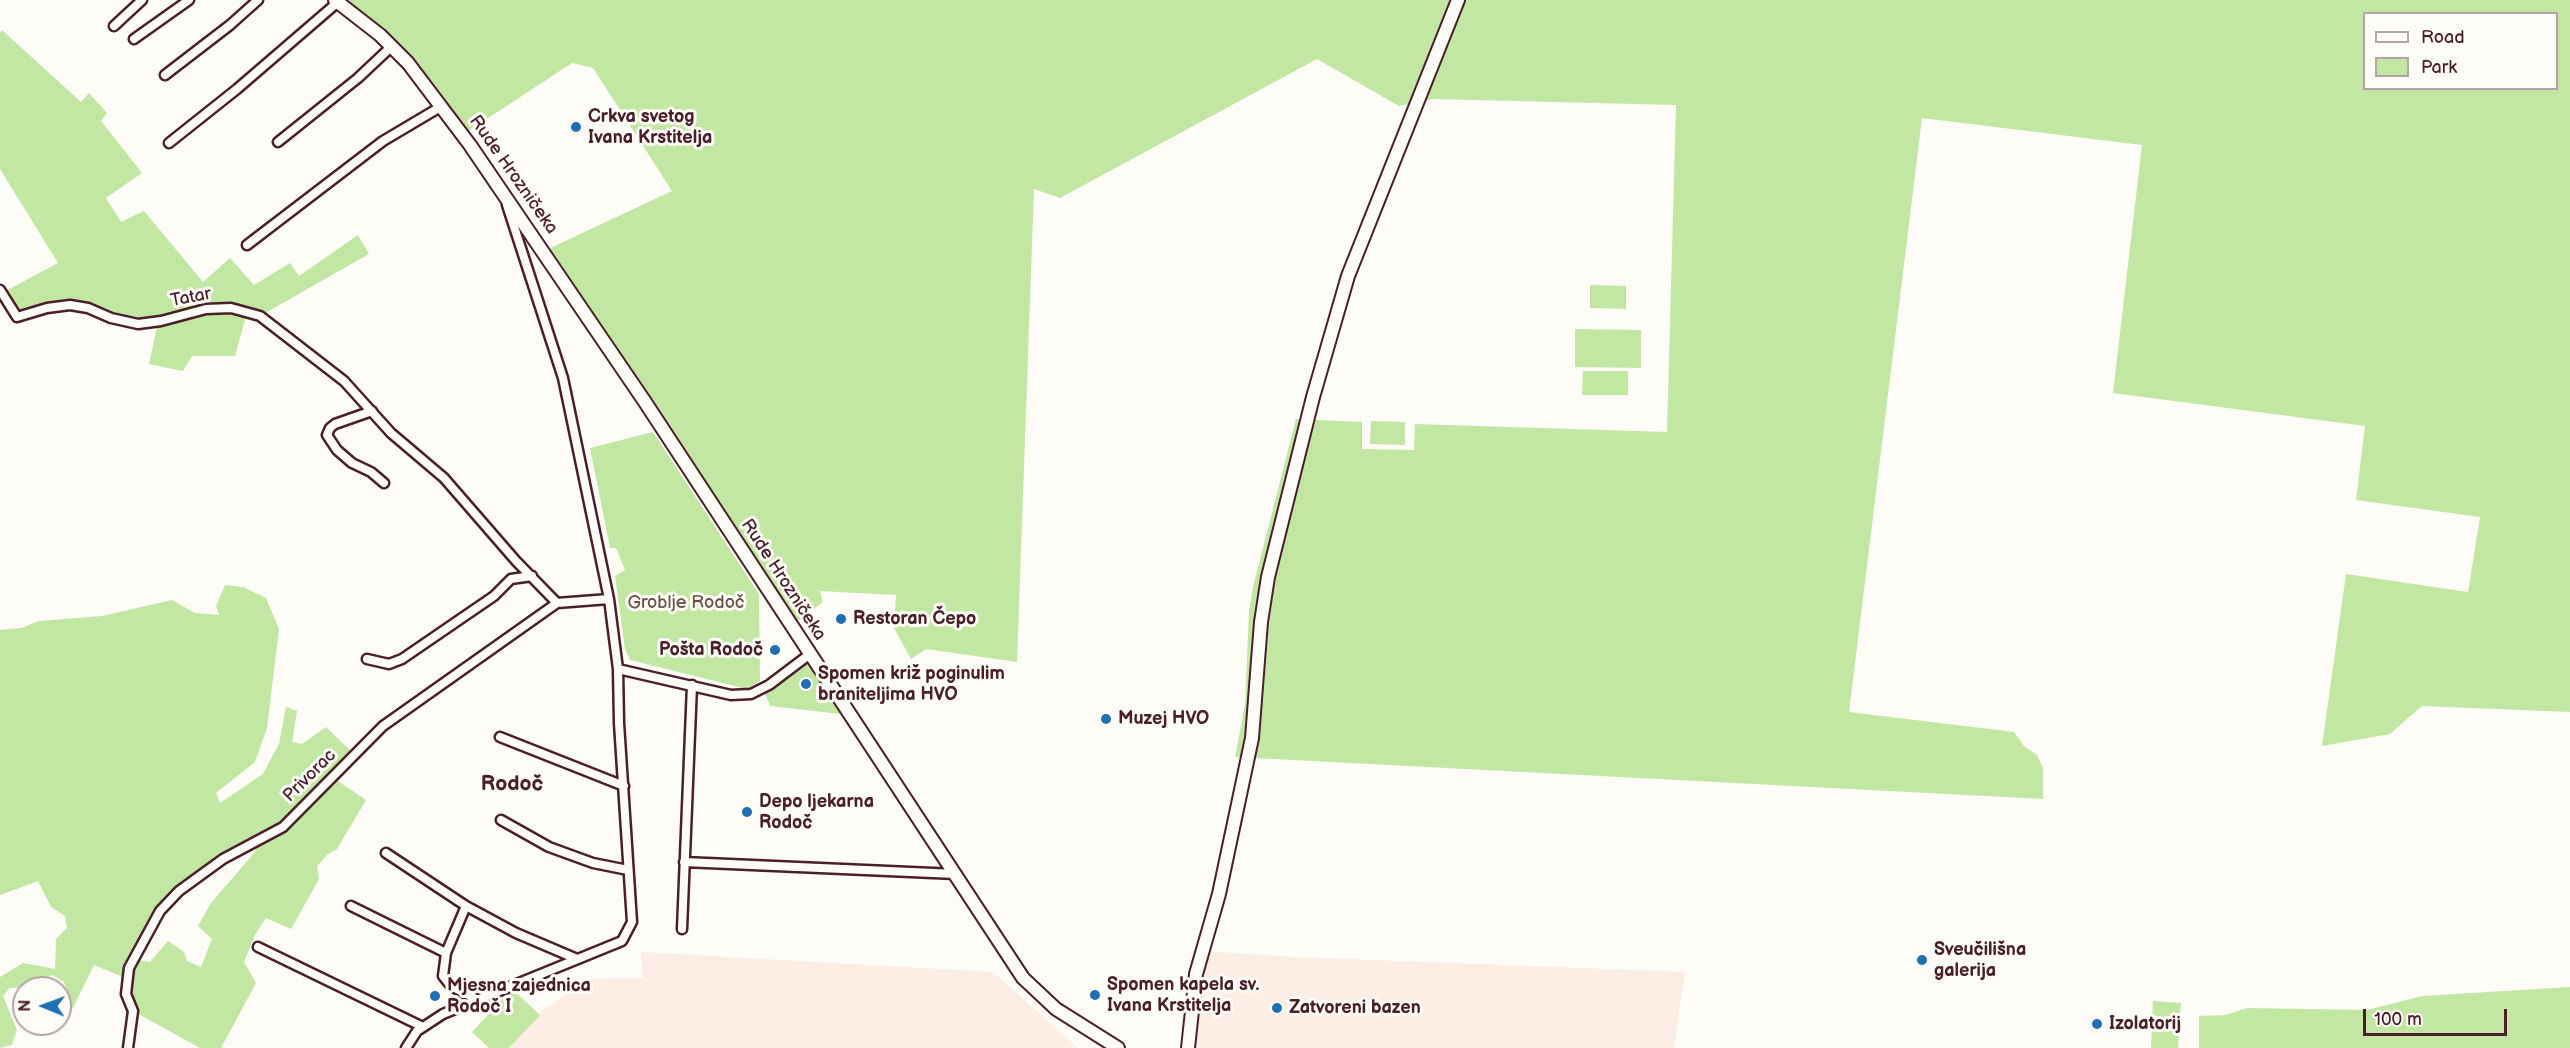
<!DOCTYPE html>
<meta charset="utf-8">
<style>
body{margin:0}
#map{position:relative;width:2570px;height:1048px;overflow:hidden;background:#fdfcf7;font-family:"Balsamiq Sans",sans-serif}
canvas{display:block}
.legend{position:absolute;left:2363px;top:12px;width:195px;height:78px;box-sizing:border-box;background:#fdfcf7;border:2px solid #b5a4a5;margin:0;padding:8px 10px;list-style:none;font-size:18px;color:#4a1f2b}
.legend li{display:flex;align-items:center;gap:12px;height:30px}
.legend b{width:30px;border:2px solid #b5a4a5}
.north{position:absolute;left:12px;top:976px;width:60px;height:60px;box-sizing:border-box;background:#fdfcf7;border:2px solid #b5a4a5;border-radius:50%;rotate:271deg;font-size:16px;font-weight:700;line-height:24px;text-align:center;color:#4a1f2b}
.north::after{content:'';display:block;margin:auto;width:21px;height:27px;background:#1f6fb2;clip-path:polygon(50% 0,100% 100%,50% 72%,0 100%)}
.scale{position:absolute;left:2363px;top:1009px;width:144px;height:27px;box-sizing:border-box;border:3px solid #4a1f2b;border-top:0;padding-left:8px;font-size:18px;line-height:21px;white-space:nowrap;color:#4a1f2b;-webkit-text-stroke:4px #fdfcf7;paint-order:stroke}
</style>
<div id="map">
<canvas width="2570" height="1048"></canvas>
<ul class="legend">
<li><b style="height:8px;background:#fdfcf7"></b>Road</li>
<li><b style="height:16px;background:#c1e7a2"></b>Park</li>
</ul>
<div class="north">N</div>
<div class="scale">100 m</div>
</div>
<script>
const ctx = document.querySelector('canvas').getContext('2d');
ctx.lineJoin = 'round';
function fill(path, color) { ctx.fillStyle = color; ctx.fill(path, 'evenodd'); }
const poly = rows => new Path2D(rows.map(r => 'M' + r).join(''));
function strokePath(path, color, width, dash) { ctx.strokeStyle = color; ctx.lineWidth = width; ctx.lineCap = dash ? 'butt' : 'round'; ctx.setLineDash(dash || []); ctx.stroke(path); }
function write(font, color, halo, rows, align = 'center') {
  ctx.font = font + ' "Balsamiq Sans",sans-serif'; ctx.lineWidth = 6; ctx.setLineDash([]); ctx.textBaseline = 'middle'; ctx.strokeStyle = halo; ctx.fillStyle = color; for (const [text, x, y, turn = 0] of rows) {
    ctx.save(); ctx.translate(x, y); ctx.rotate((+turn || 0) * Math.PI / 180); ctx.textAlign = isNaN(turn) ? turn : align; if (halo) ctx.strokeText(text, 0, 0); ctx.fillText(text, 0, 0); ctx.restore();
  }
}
fill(poly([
 [1202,951,1295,957,1685,972,1674,1048,1188,1048],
 [641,952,993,972,1078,1048,509,1048,543,1010,588,979,643,978]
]), '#fcede5');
fill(poly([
 [338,0,2570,0,2570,712,2422,706,2390,734,2322,746,2346,574,2468,592,2480,517,2356,500,2365,426,2113,393,2142,145,1922,118,1849,712,2014,732,2024,746,2037,755,2043,768,2043,799,1235,757,1245,705,1249,612,1253,587,1296,419,1362,422,1362,449,1414,450,1415,424,1667,432,1676,105,1433,99,1399,106,1317,59,1060,198,1034,189,1017,662,926,649,911,659,894,628,896,595,820,591,823,602,791,626,544,251,672,191,593,68,572,63,464,134,443,106],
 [2364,14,2556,14,2556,88,2364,88],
 [2,30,81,102,89,93,107,113,101,121,142,173,106,198,121,222,144,211,203,282,230,258,254,285,290,263,299,276,358,235,369,254,260,316,247,312,235,356,192,356,183,371,149,364,158,322,138,324,70,305,17,317,2,293,58,263,0,169,0,33],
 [1590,285,1626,286,1626,309,1590,308],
 [1575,329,1641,330,1641,368,1575,367],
 [1583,371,1628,371,1628,395,1582,395],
 [1371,421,1405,422,1405,445,1370,444],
 [653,432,759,594,760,681,747,689,630,660,625,649,615,576,625,570,616,548,610,548,590,448],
 [225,585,243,587,266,598,279,629,267,728,255,762,216,793,220,803,263,774,279,744,286,707,297,711,292,742,302,744,326,727,354,754,332,777,366,800,337,849,328,854,317,866,319,879,291,929,266,918,255,935,244,962,256,983,221,1048,200,1048,133,1011,126,994,136,960,150,962,168,941,184,952,187,961,201,967,212,939,198,926,211,903,255,852,258,842,223,859,179,891,160,911,132,958,128,979,94,965,67,1020,60,1016,60,996,67,990,64,982,52,975,43,980,37,988,10,988,3,996,17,1030,12,1045,0,1048,0,977,23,963,55,969,56,939,67,928,65,916,51,907,38,881,0,895,0,630,21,628,39,621,102,616,172,600,195,613,219,615,216,606],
 [810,654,845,707,841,714,770,706,763,688],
 [2570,987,2570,1048,2199,1048,2199,1016,2226,1015,2247,1008,2367,1010,2422,996],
 [512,989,540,1015,509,1048,489,1048,472,1032],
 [2153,1001,2181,1003,2178,1048,2151,1048]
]), '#c1e7a2');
const street = poly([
 [114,26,142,0],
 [134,39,189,0],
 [165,75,230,25,258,0],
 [278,142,358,78,392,46],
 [169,143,237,89,338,2],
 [247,245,383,141,442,106],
 [0,290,17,317,47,308,70,305,88,308,111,318,138,324,161,321,206,309,231,308,260,316,344,381,391,433,444,478,516,561,557,603],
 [372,411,335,424,330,428,327,435,337,450,352,463,371,472,384,483],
 [367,659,389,664,402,659,494,596,511,579,532,576],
 [618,669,731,695,751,694,769,685,810,654],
 [500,737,624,786],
 [501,820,549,847,593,863,628,870],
 [386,853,466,906,516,933,577,959],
 [684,862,956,874],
 [351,906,446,953],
 [466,906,446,953,443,976,451,986,478,1000],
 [682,929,692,685],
 [258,947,423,1027],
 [128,1048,133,1011,126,994,129,968,160,911,179,891,223,859,283,827,383,726,557,603,609,599],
 [406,1048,417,1031,443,1014,622,941,632,922,619,723,618,669,609,599,563,378,507,205]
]);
const secondary = poly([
 [335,0,380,35,408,63,470,145,645,402,1023,978,1056,1009,1118,1048],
 [1188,1048,1196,974,1219,894,1252,738,1261,622,1268,577,1313,397,1348,276,1458,0]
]);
strokePath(street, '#4a1f2b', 13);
strokePath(secondary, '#4a1f2b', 16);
strokePath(street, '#fdfcf7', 8);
strokePath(secondary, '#fdfcf7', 12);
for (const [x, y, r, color] of [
 [576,127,6,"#1f6fb2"],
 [841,619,6,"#1f6fb2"],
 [775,650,6,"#1f6fb2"],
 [806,684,6,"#1f6fb2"],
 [1106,719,6,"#1f6fb2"],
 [747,812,6,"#1f6fb2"],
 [1922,960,6,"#1f6fb2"],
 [1095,995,6,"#1f6fb2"],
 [435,996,6,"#1f6fb2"],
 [1277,1008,6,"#1f6fb2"],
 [2097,1024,6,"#1f6fb2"]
]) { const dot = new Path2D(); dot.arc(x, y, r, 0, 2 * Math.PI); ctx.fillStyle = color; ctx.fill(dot); strokePath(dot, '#fdfcf7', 2); }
write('bold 18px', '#4a1f2b', '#fdfcf7', [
 ["Crkva svetog",588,117],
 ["Ivana Krstitelja",588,138],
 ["Restoran Čepo",853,619],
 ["Pošta Rodoč",763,650,"right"],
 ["Spomen križ poginulim",818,674],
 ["braniteljima HVO",818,695],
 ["Muzej HVO",1118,719],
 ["Depo ljekarna",759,802],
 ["Rodoč",759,823],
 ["Sveučilišna",1934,950],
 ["galerija",1934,971],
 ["Spomen kapela sv.",1107,985],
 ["Ivana Krstitelja",1107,1006],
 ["Mjesna zajednica",447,986],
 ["Rodoč I",447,1007],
 ["Zatvoreni bazen",1289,1008],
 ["Izolatorij",2109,1024]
], 'left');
write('18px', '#4a1f2b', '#fdfcf7', [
 ["Rude Hrozničeka",513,175,55],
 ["Tatar",191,298,-11],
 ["Rude Hrozničeka",783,580,57],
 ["Privorac",310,776,-45]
]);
write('18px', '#685149', '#fdfcf7', [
 ["Groblje Rodoč",686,603]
]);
write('bold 21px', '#4a1f2b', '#fdfcf7', [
 ["Rodoč",512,785]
]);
</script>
